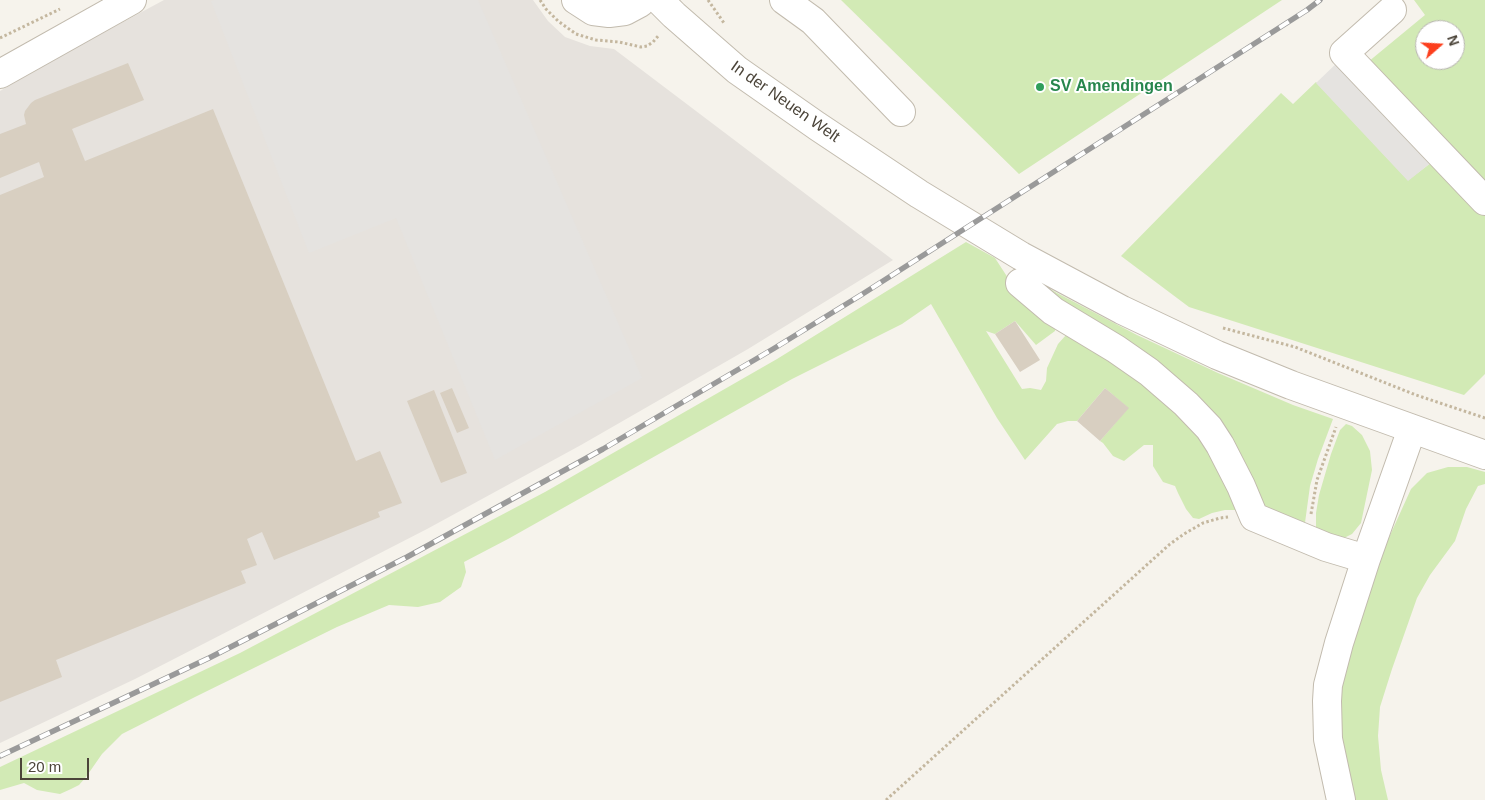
<!DOCTYPE html>
<style>
body{margin:0}
#map{position:relative;width:1485px;height:800px;overflow:hidden;background:#f6f3ec;font-family:Arial,sans-serif}
canvas{display:block}
.north{position:absolute;left:1415px;top:20px;width:50px;height:50px;box-sizing:border-box;background:#fff;border:1px solid #b7b4b0;border-radius:50%;rotate:71deg;font-size:14px;font-weight:700;line-height:20px;text-align:center;color:#4b4439}
.north::after{content:'';display:block;margin:auto;width:18px;height:22px;background:#fc3f1d;clip-path:polygon(50% 0,100% 100%,50% 72%,0 100%)}
.scale{position:absolute;left:20px;top:758px;width:69px;height:22px;box-sizing:border-box;border:2px solid #4b4439;border-top:0;padding-left:6px;font-size:15px;line-height:18px;white-space:nowrap;color:#4b4439;-webkit-text-stroke:4px #fff;paint-order:stroke}
</style>
<div id="map">
<canvas width="1485" height="800"></canvas>
<div class="north">N</div>
<div class="scale">20 m</div>
</div>
<script>
const ctx = document.querySelector('canvas').getContext('2d');
ctx.lineJoin = 'round';
function fill(path, color) { ctx.fillStyle = color; ctx.fill(path, 'evenodd'); }
const poly = rows => new Path2D(rows.map(r => 'M' + r).join(''));
function strokePath(path, color, width, dash) { ctx.strokeStyle = color; ctx.lineWidth = width; ctx.lineCap = dash ? 'butt' : 'round'; ctx.setLineDash(dash || []); ctx.stroke(path); }
function write(font, color, halo, rows, align = 'center') {
  ctx.font = font + ' Arial,sans-serif'; ctx.lineWidth = 4; ctx.setLineDash([]); ctx.textBaseline = 'middle'; ctx.strokeStyle = halo; ctx.fillStyle = color; for (const [text, x, y, turn = 0] of rows) {
    ctx.save(); ctx.translate(x, y); ctx.rotate((+turn || 0) * Math.PI / 180); ctx.textAlign = isNaN(turn) ? turn : align; if (halo) ctx.strokeText(text, 0, 0); ctx.fillText(text, 0, 0); ctx.restore();
  }
}
fill(poly([
 [164,0,533,0,548,21,565,37,590,46,614,49,893,260,748,349,581,445,427,529,135,679,0,743,0,91,84,43]
]), '#e6e2dd');
fill(poly([
 [841,0,1282,0,1019,174],
 [1414,0,1485,0,1485,374,1464,395,1189,307,1121,256,1281,93,1293,104,1316,82,1408,180,1432,162,1368,62,1425,15],
 [1425,30,1455,30,1455,60,1425,60],
 [966,242,995,258,1008,278,1056,325,1055,331,1036,345,1015,321,995,334,986,331,1022,389,1030,388,1041,390,1046,381,1047,368,1058,344,1066,335,1080,334,1188,416,1243,510,1225,510,1212,513,1199,519,1193,518,1186,509,1178,493,1175,486,1163,482,1153,466,1153,445,1144,445,1124,461,1113,456,1103,443,1100,441,1128,408,1105,388,1077,421,1068,421,1057,424,1025,460,997,418,931,304,902,324,792,379,508,539,464,562,466,572,461,587,440,602,418,607,389,605,337,627,195,697,122,734,102,754,86,777,79,785,71,789,60,794,37,790,24,783,0,790,0,767,240,653,545,492,777,359],
 [1037,281,1057,293,1137,335,1218,373,1293,405,1333,419,1318,459,1310,486,1304,530,1264,514,1253,492,1090,326],
 [1346,424,1352,426,1362,435,1370,451,1372,470,1361,523,1352,534,1340,540,1318,533,1316,527,1316,513,1319,495,1331,454,1340,430],
 [1448,467,1467,467,1485,472,1485,484,1478,486,1466,509,1455,541,1430,575,1417,598,1392,669,1380,707,1378,736,1381,770,1388,800,1351,800,1339,743,1337,698,1348,648,1377,564,1411,489,1427,473]
]), '#d2eab5');
fill(poly([
 [215,0,478,0,642,378,495,460,396,218,309,253,211,1],
 [1340,60,1432,162,1408,181,1316,83]
]), '#e5e3e0');
fill(poly([
 [128,63,144,100,72,129,85,161,213,109,356,461,380,451,402,503,378,512,380,517,274,560,262,532,247,539,257,565,241,571,246,583,56,660,62,677,0,702,0,195,44,177,39,162,0,178,0,134,26,124,24,115,25,111,31,103,35,100],
 [1015,321,1040,360,1020,372,995,334],
 [452,388,469,428,457,433,440,393],
 [1105,388,1129,408,1100,441,1077,421],
 [434,390,467,473,441,483,407,401]
]), '#d8cfc1');
const minor = poly([
 [576,0,593,11,609,13,625,11,640,3,642,0],
 [659,0,674,15,737,70,817,126,919,194,1021,256,1122,310,1217,355,1291,385,1485,455],
 [784,0,813,21,901,112],
 [1392,10,1344,53,1485,201],
 [0,74,132,0],
 [1020,283,1053,311,1116,349,1149,372,1186,404,1209,428,1220,445,1241,486,1254,517,1326,547,1366,559],
 [1341,800,1328,739,1327,701,1328,685,1339,643,1366,559,1412,429]
]);
strokePath(minor, '#c2bbae', 30);
strokePath(poly([
 [540,0,546,9,558,21,576,34,596,40,619,42,641,47,647,46,653,42,659,35],
 [708,0,724,23],
 [0,38,60,9],
 [1223,328,1295,347,1416,395,1485,418],
 [1311,514,1317,480,1336,427],
 [886,800,1170,544,1184,534,1203,523,1220,518,1228,517]
]), '#c4b79f', 3, [2.5, 2.5]);
strokePath(minor, '#fff', 28);
const rail = poly([
 [0,756,209,658,407,557,603,449,773,349,861,295,1307,10,1320,0]
]);
strokePath(rail, '#9a9a9a', 5.5);
strokePath(rail, '#fff', 4, [11]);
for (const [x, y, r, color] of [
 [1040,87,5,"#2e9e5b"]
]) { const dot = new Path2D(); dot.arc(x, y, r, 0, 2 * Math.PI); ctx.fillStyle = color; ctx.fill(dot); strokePath(dot, '#fff', 2); }
write('bold 16px', '#27864d', '#fff', [
 ["SV Amendingen",1050,87]
], 'left');
write('16px', '#4b4439', '#fff', [
 ["In der Neuen Welt",785,102,35]
]);
</script>
